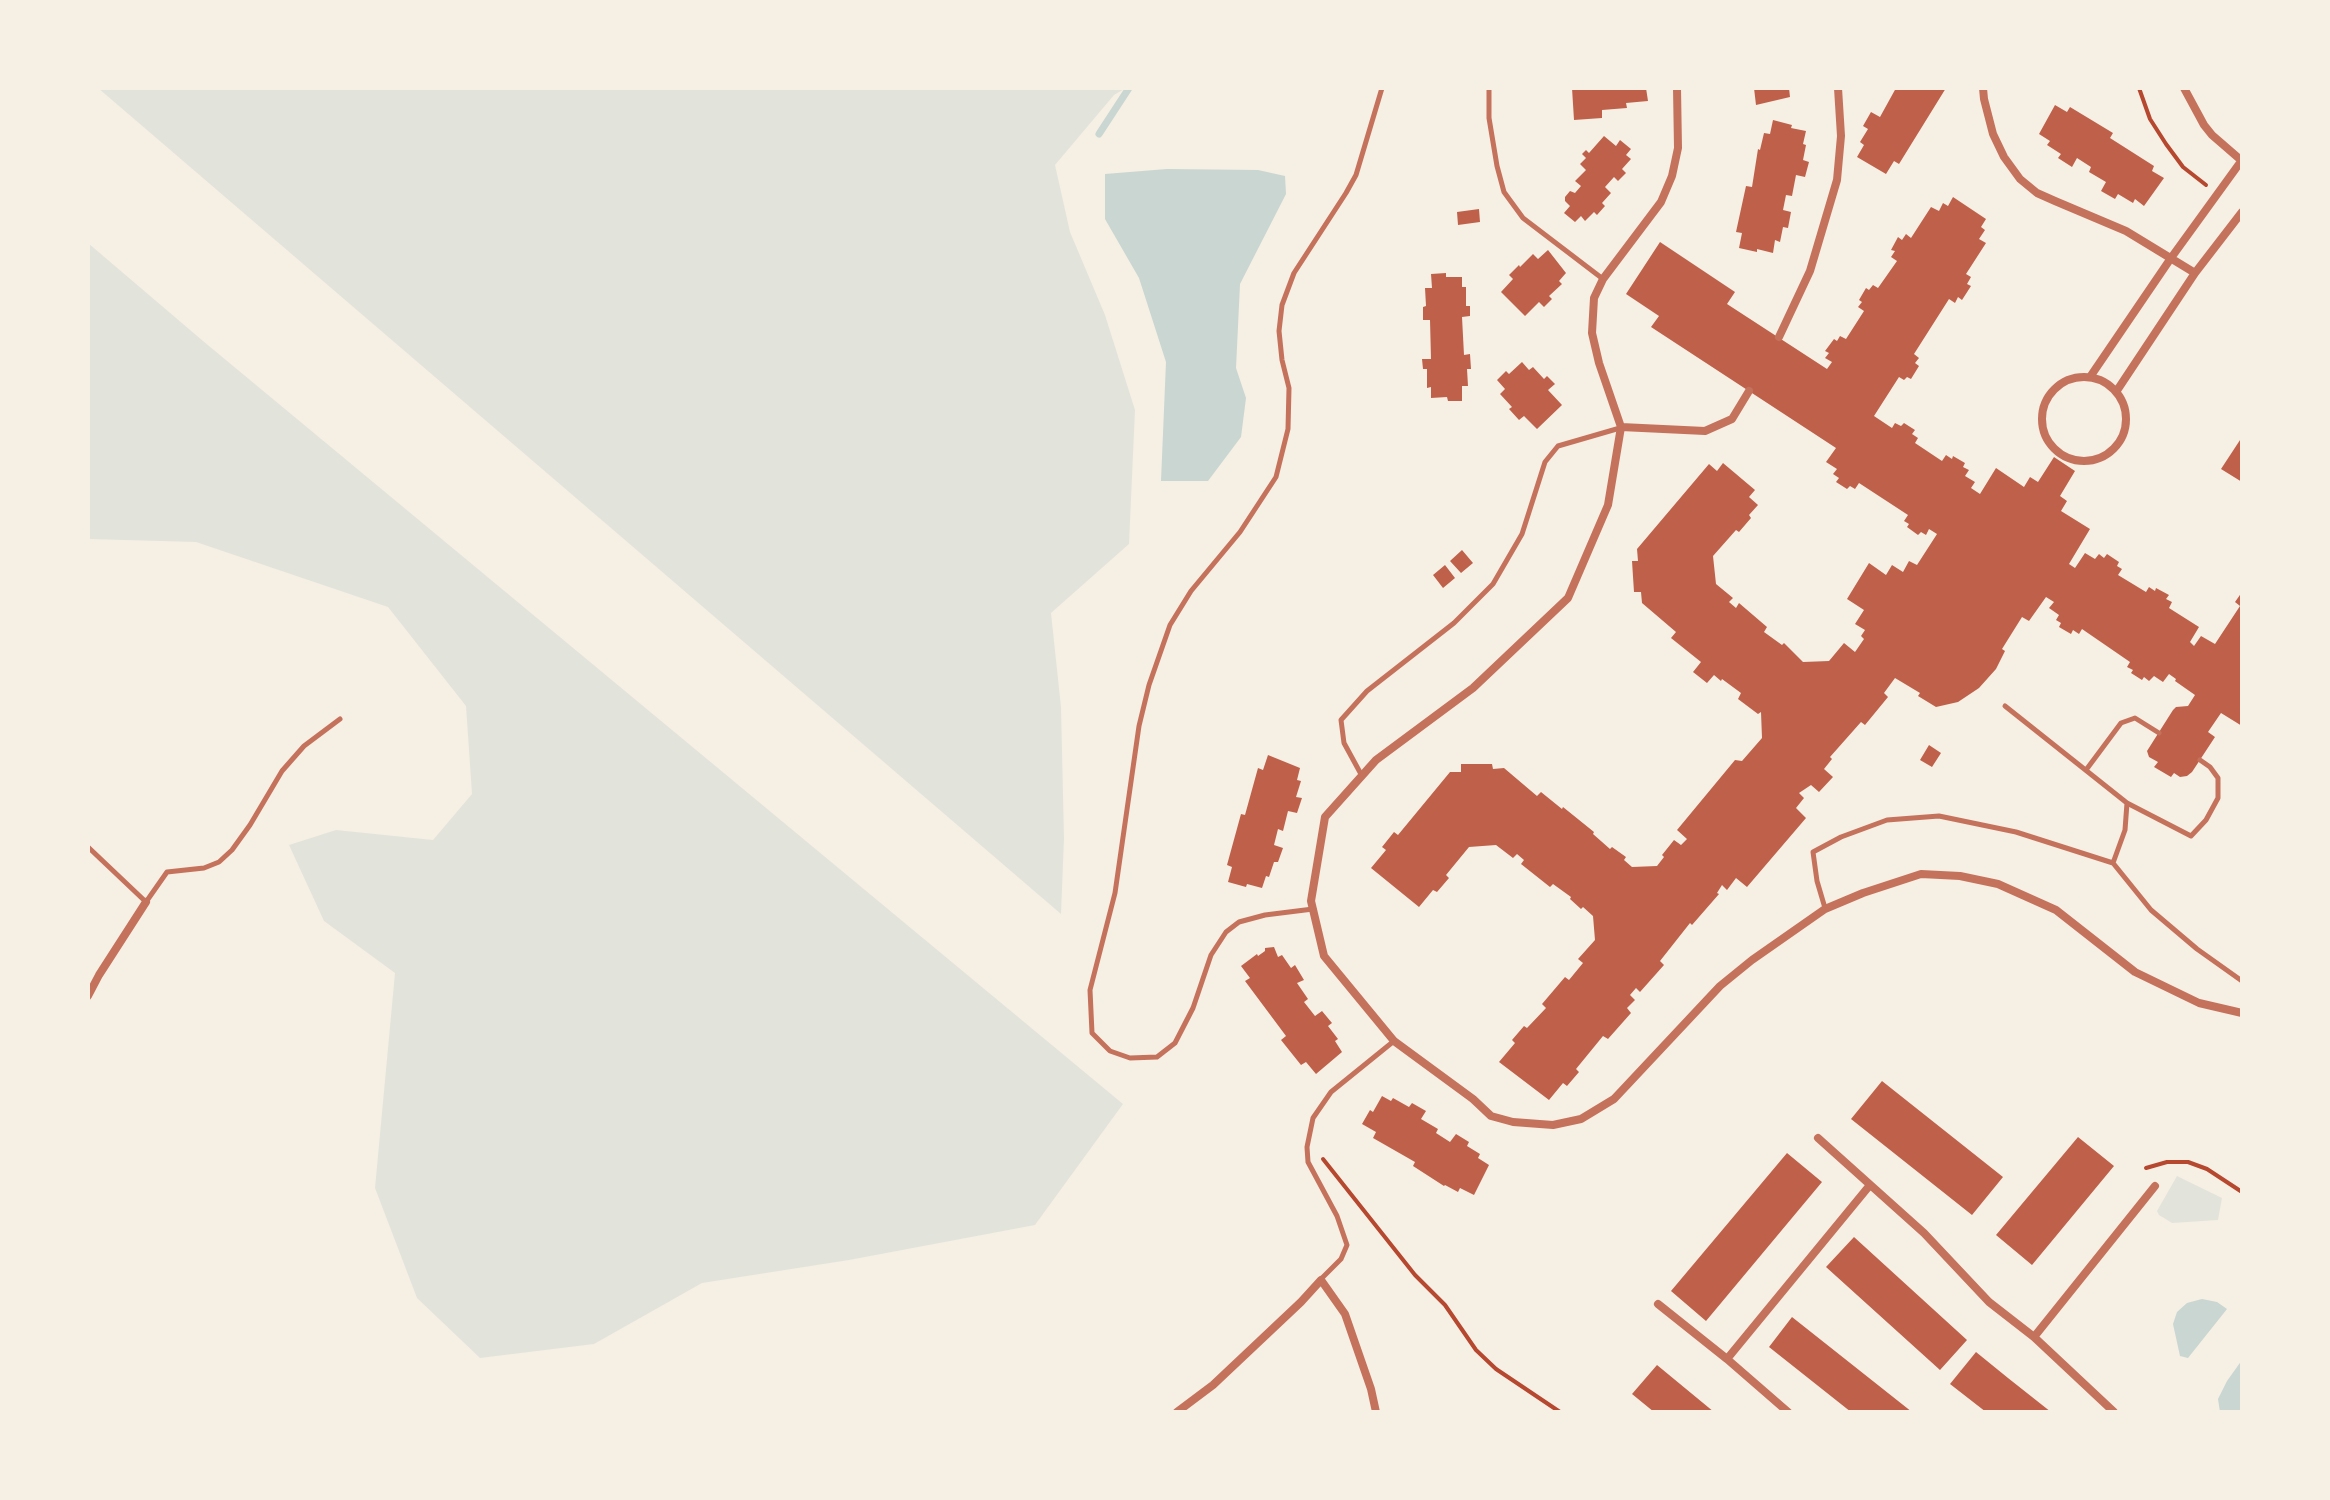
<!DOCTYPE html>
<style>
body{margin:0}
#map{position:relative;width:2330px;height:1500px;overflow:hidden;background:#f6efe4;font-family:Poppins,sans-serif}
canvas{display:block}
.frame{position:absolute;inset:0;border:90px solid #f6efe4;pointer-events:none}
</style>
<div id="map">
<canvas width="2330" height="1500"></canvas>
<div class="frame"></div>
</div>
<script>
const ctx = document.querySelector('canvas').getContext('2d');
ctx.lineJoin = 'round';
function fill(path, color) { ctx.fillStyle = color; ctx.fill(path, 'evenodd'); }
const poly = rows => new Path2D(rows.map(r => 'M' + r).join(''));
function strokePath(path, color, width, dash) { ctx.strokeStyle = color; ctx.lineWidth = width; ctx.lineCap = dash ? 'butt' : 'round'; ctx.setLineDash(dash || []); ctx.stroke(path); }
fill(poly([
 [98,88,1126,88,1114,95,1055,165,1070,232,1105,315,1135,410,1129,544,1051,613,1061,707,1064,838,1061,914],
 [88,243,203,341,1123,1104,1035,1225,849,1260,702,1283,594,1344,480,1358,417,1298,375,1188,395,973,324,921,289,845,336,830,433,840,472,794,466,706,388,607,196,542,88,539],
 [2177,1176,2222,1198,2218,1220,2172,1223,2159,1215,2157,1211]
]), '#e2e4dc');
fill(poly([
 [1167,169,1258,170,1285,176,1286,194,1240,284,1236,368,1246,398,1241,437,1208,481,1161,481,1166,362,1139,278,1105,219,1105,174],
 [2202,1299,2217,1302,2227,1309,2188,1358,2180,1356,2173,1324,2177,1312,2187,1303],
 [2242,1360,2242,1412,2220,1412,2218,1399,2227,1381]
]), '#c9d6d2');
strokePath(poly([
 [1099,134,1129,88]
]), '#c9d6d2', 7);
fill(poly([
 [1572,88,1646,88,1648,101,1626,103,1627,108,1602,110,1602,118,1574,120],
 [1754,88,1789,88,1790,97,1756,105],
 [1896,88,1946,88,1899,164,1894,161,1886,174,1857,157,1864,145,1860,142,1868,129,1863,126,1871,112,1880,117],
 [2055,105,2067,112,2070,107,2113,133,2110,138,2154,166,2152,171,2164,178,2144,206,2135,199,2133,203,2118,194,2115,199,2101,191,2106,182,2089,172,2091,167,2077,158,2072,167,2058,158,2061,154,2047,145,2050,141,2039,134],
 [1773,120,1792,125,1791,128,1806,131,1803,144,1806,145,1803,160,1809,162,1805,177,1796,175,1792,196,1786,195,1783,210,1791,212,1788,228,1783,227,1780,242,1775,240,1773,253,1757,249,1757,252,1739,248,1742,233,1736,232,1746,186,1752,187,1758,149,1760,150,1764,133,1770,134],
 [1604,136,1616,146,1620,140,1631,149,1626,155,1631,159,1622,169,1626,173,1618,181,1614,177,1605,187,1611,193,1602,203,1605,206,1597,215,1594,212,1585,221,1581,216,1575,222,1564,213,1570,206,1565,201,1565,197,1570,191,1575,193,1581,186,1575,181,1586,170,1580,164,1586,158,1582,154,1586,150,1589,153],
 [1953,197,1986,219,1981,227,1985,230,1979,239,1986,243,1966,274,1971,277,1967,284,1971,286,1962,300,1958,297,1955,303,1949,299,1914,354,1919,358,1915,363,1919,366,1911,379,1907,377,1904,380,1899,377,1874,416,1892,428,1895,423,1901,426,1904,423,1915,430,1912,434,1918,438,1915,443,1942,461,1946,455,1952,459,1953,456,1965,463,1963,467,1969,470,1965,476,1975,482,1971,488,1980,494,1996,468,2024,487,2030,477,2038,482,2054,457,2075,471,2060,496,2067,501,2061,511,2090,529,2069,564,2075,568,2085,553,2095,559,2099,554,2104,558,2107,554,2119,562,2117,566,2122,569,2118,575,2146,592,2149,587,2155,591,2156,588,2169,595,2166,599,2172,602,2169,608,2199,627,2190,642,2194,646,2201,636,2215,644,2240,606,2235,602,2242,592,2242,726,2221,713,2208,732,2215,737,2192,772,2187,776,2180,777,2174,773,2171,777,2154,767,2158,762,2149,757,2147,751,2173,710,2176,707,2188,706,2195,695,2175,681,2176,679,2169,674,2163,682,2154,676,2149,681,2144,677,2142,680,2131,673,2133,670,2127,667,2130,662,2082,629,2079,634,2073,630,2071,634,2059,627,2061,623,2056,620,2059,615,2049,608,2054,602,2046,597,2029,621,2022,617,2002,649,2005,651,1996,669,1979,688,1958,702,1936,707,1918,696,1920,693,1895,678,1884,693,1888,697,1865,725,1861,722,1830,757,1832,759,1824,769,1833,777,1819,792,1811,785,1799,793,1804,798,1796,808,1806,818,1747,887,1736,878,1727,890,1722,885,1717,893,1719,894,1692,925,1690,923,1660,961,1664,965,1640,992,1636,988,1630,995,1635,1000,1627,1008,1631,1013,1608,1039,1603,1036,1576,1069,1579,1072,1567,1086,1563,1083,1549,1100,1499,1062,1515,1043,1512,1040,1524,1026,1527,1028,1546,1008,1542,1004,1565,977,1569,980,1583,963,1578,959,1595,940,1593,916,1583,907,1581,909,1570,899,1571,897,1553,884,1550,887,1521,864,1524,860,1517,854,1513,858,1496,845,1469,847,1446,875,1449,878,1437,892,1433,890,1419,907,1371,868,1386,850,1382,847,1394,832,1398,835,1450,772,1461,772,1461,764,1492,764,1493,769,1504,768,1537,796,1541,792,1562,809,1563,807,1594,832,1593,834,1610,849,1612,847,1626,857,1624,860,1632,867,1657,866,1664,857,1662,855,1674,840,1681,845,1687,839,1677,830,1735,760,1742,761,1762,738,1761,712,1758,714,1738,699,1741,693,1722,679,1721,681,1714,675,1707,683,1693,672,1701,662,1671,638,1676,632,1642,603,1641,592,1634,592,1632,561,1638,561,1637,549,1709,464,1717,471,1723,463,1755,490,1749,497,1758,505,1749,515,1751,518,1739,532,1736,530,1713,556,1716,584,1733,598,1729,602,1736,608,1739,603,1767,627,1764,632,1782,645,1784,643,1803,662,1829,661,1844,643,1855,652,1864,639,1861,636,1865,630,1855,624,1864,610,1847,599,1869,563,1886,575,1892,565,1903,572,1909,561,1917,565,1937,534,1929,529,1926,535,1921,532,1918,535,1907,527,1909,524,1904,521,1908,515,1859,483,1855,489,1850,486,1847,489,1836,482,1839,478,1833,474,1837,469,1826,462,1836,448,1651,327,1659,316,1626,294,1660,242,1735,292,1727,304,1827,369,1832,362,1825,358,1829,353,1825,351,1834,339,1837,341,1840,336,1846,339,1864,311,1858,307,1862,302,1859,300,1866,288,1869,290,1873,285,1878,288,1897,261,1891,257,1895,251,1891,250,1898,237,1902,240,1906,234,1911,238,1931,207,1939,211,1943,203,1948,206],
 [1479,209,1480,222,1458,225,1457,212],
 [1548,250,1566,273,1559,281,1562,284,1549,296,1552,299,1544,307,1539,302,1525,316,1501,292,1513,279,1509,275,1519,265,1520,267,1533,254,1538,259],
 [1446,273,1446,277,1462,277,1462,287,1466,287,1466,306,1470,306,1470,316,1462,317,1464,355,1470,354,1471,369,1467,369,1468,386,1462,386,1462,401,1448,401,1447,397,1431,398,1431,387,1427,388,1427,369,1423,369,1422,359,1431,359,1430,320,1423,320,1423,307,1426,306,1425,288,1432,288,1431,274],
 [1522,362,1529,370,1533,367,1544,379,1547,376,1555,384,1548,390,1562,405,1537,429,1524,416,1519,420,1509,409,1512,407,1500,394,1505,389,1497,380,1506,371,1509,374],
 [2242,437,2242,482,2221,469],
 [1462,550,1473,563,1461,573,1450,561],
 [1445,565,1455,578,1443,588,1433,575],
 [1929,745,1941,753,1932,767,1920,760],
 [1268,755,1300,768,1297,780,1301,781,1296,797,1302,798,1297,813,1288,811,1283,831,1278,829,1274,845,1283,848,1278,862,1274,862,1269,877,1266,876,1262,888,1247,884,1246,887,1228,882,1232,867,1227,865,1241,814,1245,815,1258,768,1263,770],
 [1274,947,1278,957,1282,955,1291,968,1295,965,1304,980,1297,983,1308,999,1304,1002,1315,1016,1322,1011,1332,1023,1328,1026,1338,1039,1335,1041,1342,1052,1316,1074,1306,1062,1301,1065,1281,1040,1286,1036,1245,981,1250,978,1241,966,1257,954,1258,956,1265,951,1265,948],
 [1882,1081,2003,1177,1972,1215,1851,1119],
 [1382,1096,1391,1101,1393,1098,1409,1107,1412,1103,1426,1111,1421,1119,1438,1129,1436,1133,1450,1142,1456,1134,1469,1142,1467,1146,1480,1154,1478,1158,1489,1165,1474,1195,1460,1188,1458,1192,1445,1185,1444,1186,1413,1166,1415,1162,1373,1138,1376,1132,1362,1124,1370,1110,1373,1112],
 [2078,1137,2114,1166,2032,1265,1996,1235],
 [1787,1153,1822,1182,1706,1321,1671,1291],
 [1854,1237,1967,1340,1940,1370,1826,1267],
 [1792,1317,1912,1412,1851,1412,1769,1347],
 [1976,1352,2008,1378,2051,1412,1986,1412,1950,1384],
 [1657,1365,1714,1412,1654,1412,1632,1394]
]), '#bf614a');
strokePath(poly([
 [2139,88,2150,119,2166,144,2183,167,2206,185],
 [1323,1159,1415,1275,1445,1305,1476,1350,1496,1369,1560,1412],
 [2146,1168,2167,1162,2188,1162,2207,1169,2242,1192]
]), '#b5482f', 4);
strokePath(poly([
 [1489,88,1489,118,1497,166,1504,192,1523,218,1603,279],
 [2005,706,2127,803,2125,830,2113,863],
 [2086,770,2121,723,2135,718,2159,733],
 [1362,776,1344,743,1341,720,1367,691,1454,623,1493,584,1522,534,1545,462,1558,446,1620,428],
 [2127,803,2191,836,2206,820,2218,798,2218,778,2210,767,2200,760],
 [88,847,146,902,167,872,204,868,219,862,232,850,250,825,282,771,304,746,340,719],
 [1825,908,1817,881,1813,852,1841,837,1887,820,1939,816,2016,832,2113,863,2151,910,2197,949,2242,981],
 [1313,909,1265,915,1239,922,1226,932,1211,955,1193,1008,1175,1043,1157,1057,1130,1058,1110,1051,1092,1033,1090,990,1115,893,1139,726,1149,685,1170,625,1191,591,1240,532,1276,477,1288,429,1289,388,1282,360,1279,331,1282,305,1294,273,1346,193,1356,175,1382,88],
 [1321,1279,1341,1259,1347,1245,1337,1216,1308,1162,1307,1147,1313,1118,1331,1092,1394,1041]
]), '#c5725c', 5);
strokePath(poly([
 [1677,88,1678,148,1672,176,1661,202,1603,279,1594,298,1592,333,1599,363,1621,427,1608,505,1568,598,1473,688,1376,760,1325,817,1311,901,1324,956,1394,1041,1473,1099,1491,1116,1513,1122,1553,1125,1581,1119,1614,1099,1720,986,1752,960,1825,909,1863,893,1921,874,1960,876,1998,884,2056,910,2135,972,2199,1003,2242,1013],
 [1983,88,1984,99,1993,134,2004,157,2020,179,2037,193,2055,201,2126,231,2195,273],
 [2184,88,2204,125,2212,135,2242,161],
 [1779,337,1810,271,1837,180,1841,136,1838,88],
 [2090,377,2171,258,2242,160],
 '2042 419a42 42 0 1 1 84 0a42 42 0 1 1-84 0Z',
 [2116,392,2195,273,2242,212],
 [1621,427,1705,431,1732,419,1749,391],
 [88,996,99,975,146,902],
 [1818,1138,1924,1233,1989,1302,2034,1337,2114,1412],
 [1658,1304,1727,1359,1788,1412],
 [2034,1337,2155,1186],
 [1727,1359,1870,1185],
 [1177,1412,1213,1385,1301,1302,1321,1280,1345,1314,1371,1389,1376,1412]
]), '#c5725c', 8);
</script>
